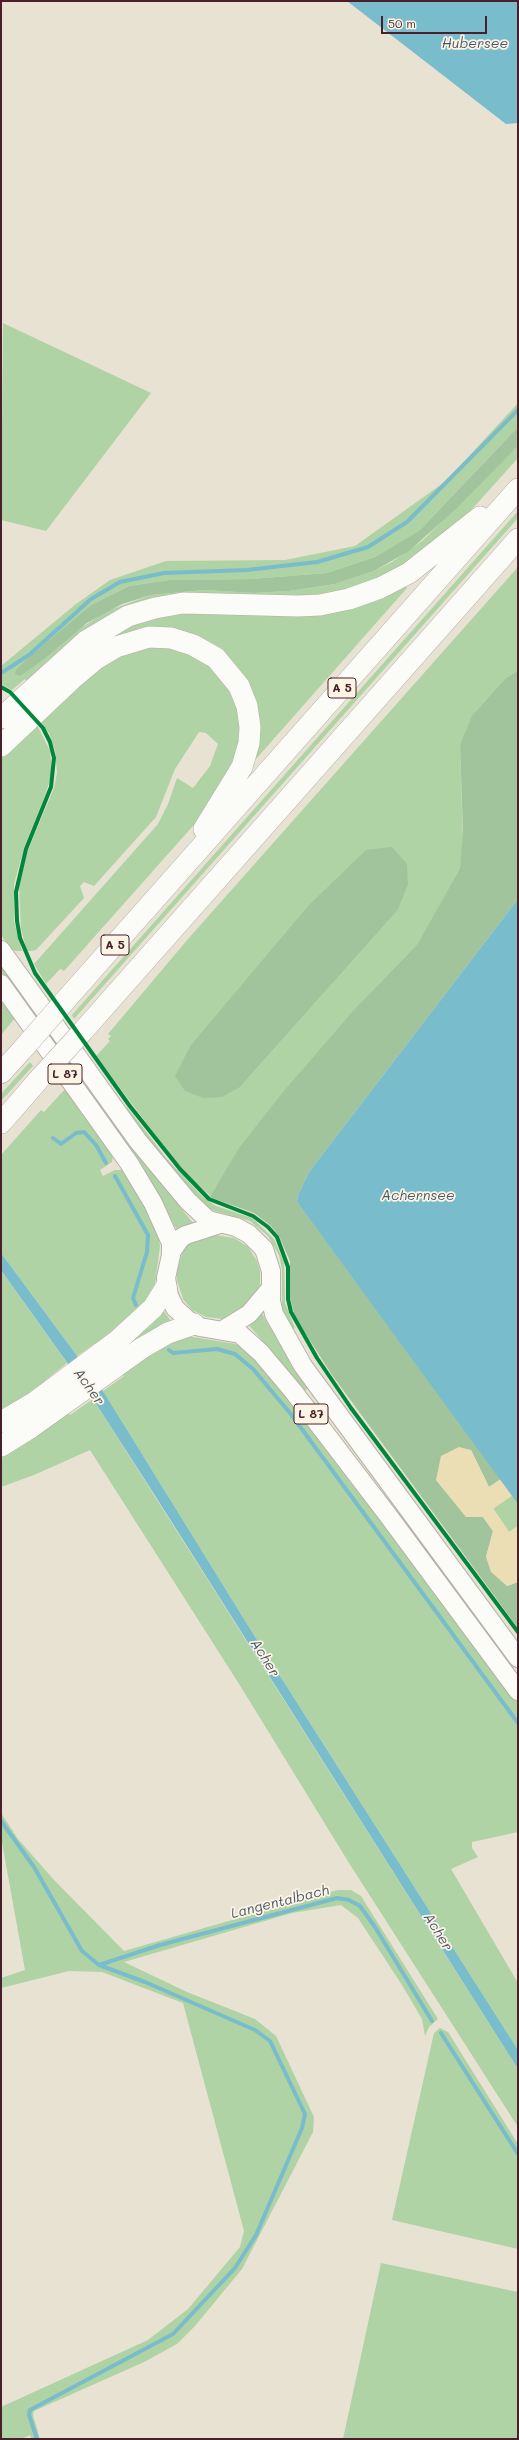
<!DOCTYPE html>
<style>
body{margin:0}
#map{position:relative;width:519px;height:2440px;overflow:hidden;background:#e7e2d2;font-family:Mali,sans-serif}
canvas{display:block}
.frame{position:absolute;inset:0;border:2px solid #4a1f2b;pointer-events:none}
.scale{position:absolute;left:381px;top:16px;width:106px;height:18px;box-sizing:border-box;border:2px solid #4a1f2b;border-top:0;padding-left:5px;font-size:12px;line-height:14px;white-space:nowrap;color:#4a1f2b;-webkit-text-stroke:3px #fcf5e5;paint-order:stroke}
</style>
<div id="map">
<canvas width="519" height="2440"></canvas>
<div class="frame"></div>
<div class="scale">50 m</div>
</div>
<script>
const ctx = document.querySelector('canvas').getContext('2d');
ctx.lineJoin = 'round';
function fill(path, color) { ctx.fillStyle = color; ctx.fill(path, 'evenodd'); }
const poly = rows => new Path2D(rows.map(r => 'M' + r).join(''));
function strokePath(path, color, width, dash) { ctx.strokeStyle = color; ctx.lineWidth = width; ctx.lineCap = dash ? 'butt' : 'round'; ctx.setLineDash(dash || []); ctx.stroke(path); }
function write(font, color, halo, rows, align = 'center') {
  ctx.font = font + ' Mali,sans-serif'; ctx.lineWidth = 3.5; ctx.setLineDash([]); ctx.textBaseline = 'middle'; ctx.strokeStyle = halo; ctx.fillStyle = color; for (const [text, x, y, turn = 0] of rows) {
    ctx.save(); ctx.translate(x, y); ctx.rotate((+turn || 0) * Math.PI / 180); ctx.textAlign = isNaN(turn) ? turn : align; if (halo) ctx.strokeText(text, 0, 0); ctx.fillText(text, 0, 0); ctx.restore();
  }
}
fill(poly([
 [3,323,151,393,46,531,1,520],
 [518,403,518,427,420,530,375,557,327,573,251,579,170,580,129,586,91,605,65,628,75,632,107,611,151,595,204,590,254,593,289,591,335,584,374,571,392,562,422,541,518,446,518,458,464,518,404,568,328,597,182,597,28,682,25,679,12,690,1,684,1,666,76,604,110,580,166,561,285,560,355,546,446,481],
 [518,511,518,518,74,1019,72,1015],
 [518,567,518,671,507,677,460,745,463,839,460,868,417,946,245,1209,214,1199,195,1182,171,1156,96,1056,110,1041,108,1039,111,1036,108,1034,188,939],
 [408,885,398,910,240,1087],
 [403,583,407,588,256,759,252,757,256,726,192,637,75,661,109,636,153,616],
 [162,643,212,663,241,707,239,758,200,818,64,971,60,969,46,984,34,964,158,824,168,804,177,778,193,788,210,766,218,744,206,733,199,732,175,769,156,817,94,886,84,882,80,886,84,898,36,950,30,951,27,951,21,929,19,885,28,850,54,788,57,773,55,750,49,733,41,722,111,656],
 [37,725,50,751,52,772,46,793,24,848,14,884,14,921,22,951,15,951,10,948,1,935,1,753],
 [1,964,131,1146,193,1223,177,1230,136,1160,1,971],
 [1,998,15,1018,1,1035],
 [30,1062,33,1066,1,1101,1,1094],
 [66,1088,113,1155,112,1162,100,1170,103,1176,115,1170,123,1170,152,1218,158,1234,160,1246,155,1284,149,1300,101,1343,99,1341,77,1356,1,1253,1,1155,41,1110,44,1112],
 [127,1107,167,1159,203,1197,216,1206,252,1218,274,1239,284,1262,285,1303,295,1328,292,1330,282,1309,282,1269,279,1255,268,1236,250,1221,212,1210,200,1202,168,1166,125,1110],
 [215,1235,234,1238,248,1247,257,1261,260,1271,260,1285,256,1296,233,1317,222,1319,206,1317,192,1310,183,1299,177,1280,177,1270,185,1245],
 [1,1270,67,1363,45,1381,48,1385,1,1416],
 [163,1310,171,1321,122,1351],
 [261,1312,308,1388,305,1391,248,1324],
 [187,1336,236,1344,251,1356,283,1391,332,1453,518,1703,518,1832,472,1842,472,1848,478,1857,451,1869,518,1983,518,2050,252,1632,103,1391,124,1376,121,1373,155,1349],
 [93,1399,518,2069,518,2127,349,1863,241,1687,90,1450,34,1475,1,1487,1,1454,68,1412,70,1415],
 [513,1495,518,1504,518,1526,509,1532,493,1508],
 [1,1813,18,1839,54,1880,124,1951,316,1896,338,1890,351,1890,361,1896,438,2019,429,2027,425,2036,422,2019,402,1985,358,1918,341,1905,292,1913,124,1962,187,1992,255,2019,276,2036,314,2117,313,2132,242,2269,195,2326,177,2344,144,2362,34,2411,33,2415,40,2439,32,2439,30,2435,21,2439,1,2439,1,2407,148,2340,188,2309,240,2247,244,2231,183,2003,102,1972,69,1971,1,1988,1,1978,25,1970,1,1837],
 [440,2028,448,2032,518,2144,518,2249,392,2220,434,2033],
 [381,2263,518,2292,518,2439,343,2439]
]), '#afd3a5');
fill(poly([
 [518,427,518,446,457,508,409,551,374,571,335,584,289,591,254,593,204,590,151,595,122,604,87,623,44,659,20,676,15,674,16,670,27,659,91,605,129,586,170,580,251,579,327,573,375,557,420,530],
 [518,671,518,899,309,1172,298,1195,297,1202,501,1479,489,1487,471,1450,436,1480,466,1516,483,1517,493,1531,486,1557,507,1586,518,1582,518,1628,332,1375,295,1317,290,1298,290,1261,279,1236,270,1225,254,1213,210,1197,239,1148,283,1092,354,1010,417,945,460,868,463,831,460,745,472,716,507,677],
 [392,847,407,864,408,885,398,910,240,1087,222,1097,203,1098,185,1091,175,1076,191,1045,309,905,366,850]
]), '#a1c49c');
fill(poly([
 [459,1447,471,1450,489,1487,501,1479,513,1495,493,1509,509,1532,518,1526,518,1582,507,1586,491,1572,486,1557,493,1531,483,1517,466,1517,436,1480,441,1456]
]), '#ebdeb5');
fill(poly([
 [347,1,518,1,518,123,506,124],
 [518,899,518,1504,297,1202,298,1195,309,1172],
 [1,1253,103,1391,252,1632,518,2050,518,2069,154,1494,93,1399,1,1270]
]), '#79bccc');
strokePath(poly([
 [1,673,29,655,91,599,120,582,164,573,247,570,317,562,368,547,407,522,518,410],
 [53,1138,61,1144,76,1133,84,1132,96,1145,106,1163],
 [115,1176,148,1235,147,1252,133,1298,136,1305],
 [169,1350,173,1353,217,1349,235,1354,253,1369,290,1413,518,1723],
 [1,1821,34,1867,82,1951,99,1965,145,1982,255,2030,270,2041,305,2114,302,2128,256,2235,235,2268,173,2334,30,2410,29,2415,37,2439],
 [99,1965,160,1945,337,1898,349,1900,360,1906,375,1927,432,2021],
 [441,2033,518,2154]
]), '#79bccc', 4);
const primary = poly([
 [1,950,138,1141,187,1200,208,1220,236,1227,249,1234,264,1249,271,1271,271,1301,274,1314,303,1366,518,1658],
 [1,984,129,1163,153,1203,171,1243,171,1255,166,1278,169,1296,175,1308,188,1320,200,1327,240,1334,261,1353,293,1391,387,1514,518,1691],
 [172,1251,181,1238,186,1235,220,1224],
 [223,1330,249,1314,271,1288]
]);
const highway = poly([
 [1,718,86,641,128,616,155,608,183,603,298,606,320,605,349,599,380,588,409,573,480,517],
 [1,746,72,679,96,659,116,647,149,637,171,638,193,645,216,658,239,686,247,706,250,727,249,743,242,767,204,829],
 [63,1003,518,489],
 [83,1031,518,539],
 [1,1073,22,1050],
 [1,1123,41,1077],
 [1,1422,35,1402,117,1341,153,1308,166,1287],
 [1,1446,30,1428,142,1348,168,1333,194,1324]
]);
strokePath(primary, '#b8b0a8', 20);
strokePath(highway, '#b8b0a8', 22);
strokePath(primary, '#fbfbf8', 18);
strokePath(highway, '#fbfbf8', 21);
const highwayBridge = poly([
 [22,1050,63,1003],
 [41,1077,83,1031]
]);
strokePath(highwayBridge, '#b8b0a8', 22, []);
strokePath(highwayBridge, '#fbfbf8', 21);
strokePath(poly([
 [1,687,10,692,43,728,50,742,54,758,51,787,26,849,16,892,17,921,20,938,35,973,129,1105,180,1169,209,1199,253,1216,268,1227,277,1237,288,1267,288,1299,291,1312,317,1358,351,1408,518,1632]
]), '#00873e', 4);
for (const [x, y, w] of [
 [342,688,28],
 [115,945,28],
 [65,1074,34],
 [311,1414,34]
]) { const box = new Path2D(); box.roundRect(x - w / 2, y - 10, w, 20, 3); ctx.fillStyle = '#fcf5e5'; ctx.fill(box); strokePath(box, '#4a1f2b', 1); }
write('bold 12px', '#4a1f2b', null, [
 ["A 5",342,688],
 ["A 5",115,945],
 ["L 87",65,1074],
 ["L 87",311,1414]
]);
write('italic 14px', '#4a576a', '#fcf5e5', [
 ["Hubersee",475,44],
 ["Achernsee",418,1196],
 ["Acher",89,1387,54],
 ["Acher",265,1658,58],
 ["Langentalbach",280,1902,-14],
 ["Acher",438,1932,58]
]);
</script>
